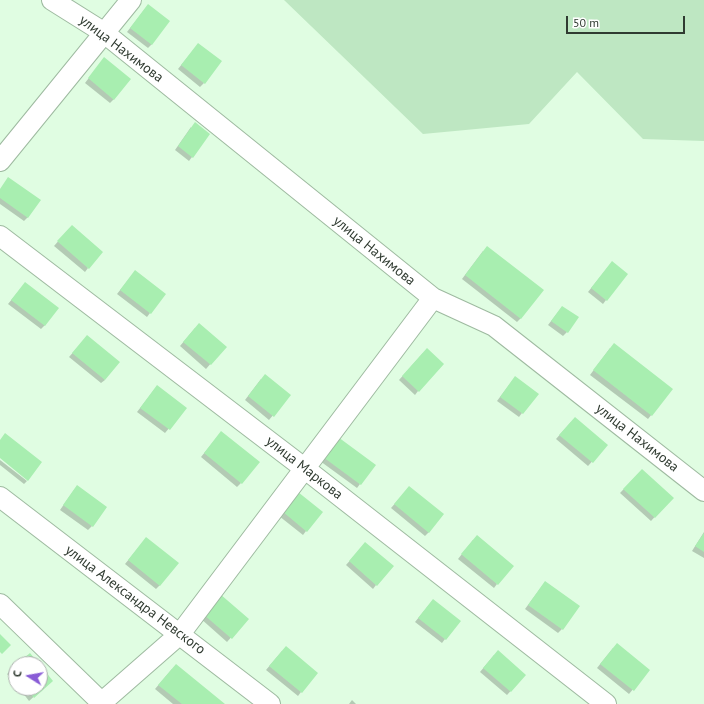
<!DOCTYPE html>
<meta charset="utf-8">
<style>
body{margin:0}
#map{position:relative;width:704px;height:704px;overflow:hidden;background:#e0fde2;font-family:"PT Sans",sans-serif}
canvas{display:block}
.north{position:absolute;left:8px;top:656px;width:40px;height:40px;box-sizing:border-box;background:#fff;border:1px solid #acb1ad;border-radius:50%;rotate:281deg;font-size:11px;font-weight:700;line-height:16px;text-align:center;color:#303b31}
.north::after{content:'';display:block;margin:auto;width:14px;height:18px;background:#895cd6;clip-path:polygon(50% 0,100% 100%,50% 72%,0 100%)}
.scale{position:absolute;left:566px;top:16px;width:119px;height:18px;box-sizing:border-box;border:2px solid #303b31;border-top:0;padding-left:5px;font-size:12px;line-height:14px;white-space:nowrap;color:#303b31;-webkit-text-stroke:3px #fff;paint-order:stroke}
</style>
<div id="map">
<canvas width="704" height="704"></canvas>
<div class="north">С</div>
<div class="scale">50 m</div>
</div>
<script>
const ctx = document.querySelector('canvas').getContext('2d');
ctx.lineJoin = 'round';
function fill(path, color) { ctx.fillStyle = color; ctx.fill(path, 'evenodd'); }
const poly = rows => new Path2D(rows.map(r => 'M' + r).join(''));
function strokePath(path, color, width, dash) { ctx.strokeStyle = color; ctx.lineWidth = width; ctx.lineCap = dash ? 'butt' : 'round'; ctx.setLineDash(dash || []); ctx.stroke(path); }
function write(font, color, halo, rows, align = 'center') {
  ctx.font = font + ' "PT Sans",sans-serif'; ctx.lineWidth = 3.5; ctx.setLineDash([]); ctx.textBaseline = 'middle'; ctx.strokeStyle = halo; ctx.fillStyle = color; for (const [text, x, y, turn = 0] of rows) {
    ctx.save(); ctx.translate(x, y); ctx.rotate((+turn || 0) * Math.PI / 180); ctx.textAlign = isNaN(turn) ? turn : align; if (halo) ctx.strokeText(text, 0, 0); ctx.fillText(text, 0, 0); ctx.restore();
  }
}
fill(poly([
 [284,0,704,0,704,141,643,139,577,72,529,124,423,134]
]), '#bee7c2');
fill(poly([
 [148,5,152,44,148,48,127,32],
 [195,48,204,83,200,87,178,69],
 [101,62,114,99,110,103,85,83],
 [191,127,192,157,189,161,175,150],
 [0,189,28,217,24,221,0,204],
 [68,230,88,268,85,272,54,246],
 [483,251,521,318,517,322,462,279],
 [612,262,606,300,603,304,588,292],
 [132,275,150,313,147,317,117,294],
 [22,287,45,325,41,329,8,304],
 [562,307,567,332,563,336,548,325],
 [195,328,225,347,206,369,180,346],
 [84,340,105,380,101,383,69,357],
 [610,348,672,389,648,419,590,375],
 [423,353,418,391,415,395,399,380],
 [261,379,290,395,269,420,245,400],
 [512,381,522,413,519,417,497,401],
 [154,390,186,408,165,433,137,412],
 [571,422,607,445,588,466,556,439],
 [218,436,241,483,237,487,201,457],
 [334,442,360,484,357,488,320,461],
 [0,460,27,481,24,484,0,465],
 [642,470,672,498,651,521,620,493],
 [74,490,92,526,88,530,60,510],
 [406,491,429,532,425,536,391,508],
 [298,493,306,531,303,535,279,516],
 [704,532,704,558,692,551],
 [473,540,497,584,494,588,458,559],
 [143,542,160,585,156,589,125,564],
 [362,547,376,585,373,589,346,565],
 [542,586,562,629,558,633,525,609],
 [217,599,247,619,227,642,200,618],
 [433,600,445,639,442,643,415,622],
 [613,648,649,670,629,694,597,668],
 [282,651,301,692,298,696,266,670],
 [494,655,525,675,507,695,480,672],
 [16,666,16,685,7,674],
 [40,667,48,684,29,701,19,688,40,688],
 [172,669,223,704,173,704,155,689],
 [352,700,356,704,349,704]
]), '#0003');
fill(poly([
 [148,4,170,21,152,45,130,28],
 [198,43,222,61,205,84,181,65],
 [104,57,131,79,114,100,88,78],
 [195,122,210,134,193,158,178,146],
 [8,177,41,200,28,218,0,198,0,189],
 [72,225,103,252,89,269,57,241],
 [487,246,544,290,521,319,465,275],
 [612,261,628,274,607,301,591,288],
 [135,270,166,294,151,314,120,290],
 [25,282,59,308,45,326,11,300],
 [562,306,579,317,568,333,551,321],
 [199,323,227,347,211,365,183,342],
 [87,335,120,362,105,380,72,353],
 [614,343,673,389,652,416,593,370],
 [427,348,444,364,419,392,402,376],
 [265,374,291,395,274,417,248,396],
 [515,376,539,394,523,414,500,397],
 [157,385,187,408,170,430,140,408],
 [575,417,608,445,593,463,559,435],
 [221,431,260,462,242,484,204,453],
 [5,433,42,462,28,481,0,458,0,440],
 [338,437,376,465,361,485,323,457],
 [642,469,674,498,655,518,623,489],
 [77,485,107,507,93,527,63,505],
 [409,486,444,514,429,533,394,504],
 [298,492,323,512,307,532,282,511],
 [704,533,704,552,695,546],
 [477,535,514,566,498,585,461,554],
 [146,537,179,563,160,586,128,560],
 [365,542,394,566,377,586,349,561],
 [545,581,580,606,563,630,528,605],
 [220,594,249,619,232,639,203,614],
 [433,599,461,621,446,640,418,618],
 [0,634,11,645,2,654,0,652],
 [617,643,650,670,634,691,600,664],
 [286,646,318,673,302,693,269,666],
 [498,650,526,675,511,692,483,668],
 [30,653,39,664,17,664],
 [176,664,225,704,182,704,158,685],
 [16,665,16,677,10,670],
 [40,665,53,681,34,698,26,688,40,688]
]), '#a8eeb0');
const minor = poly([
 [52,0,103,32,433,298,494,326,704,491],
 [0,161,131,0],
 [0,236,304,468,606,704],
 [0,497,270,704],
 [0,604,103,704],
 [100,704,180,634,433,298]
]);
strokePath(minor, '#9ebaa0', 22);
strokePath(minor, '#fff', 20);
write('14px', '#303b31', '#fff', [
 ["улица Нахимова",121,49,37],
 ["улица Нахимова",374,251,39],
 ["улица Нахимова",637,438,38],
 ["улица Маркова",304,468,38],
 ["улица Александра Невского",135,600,37]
]);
</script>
